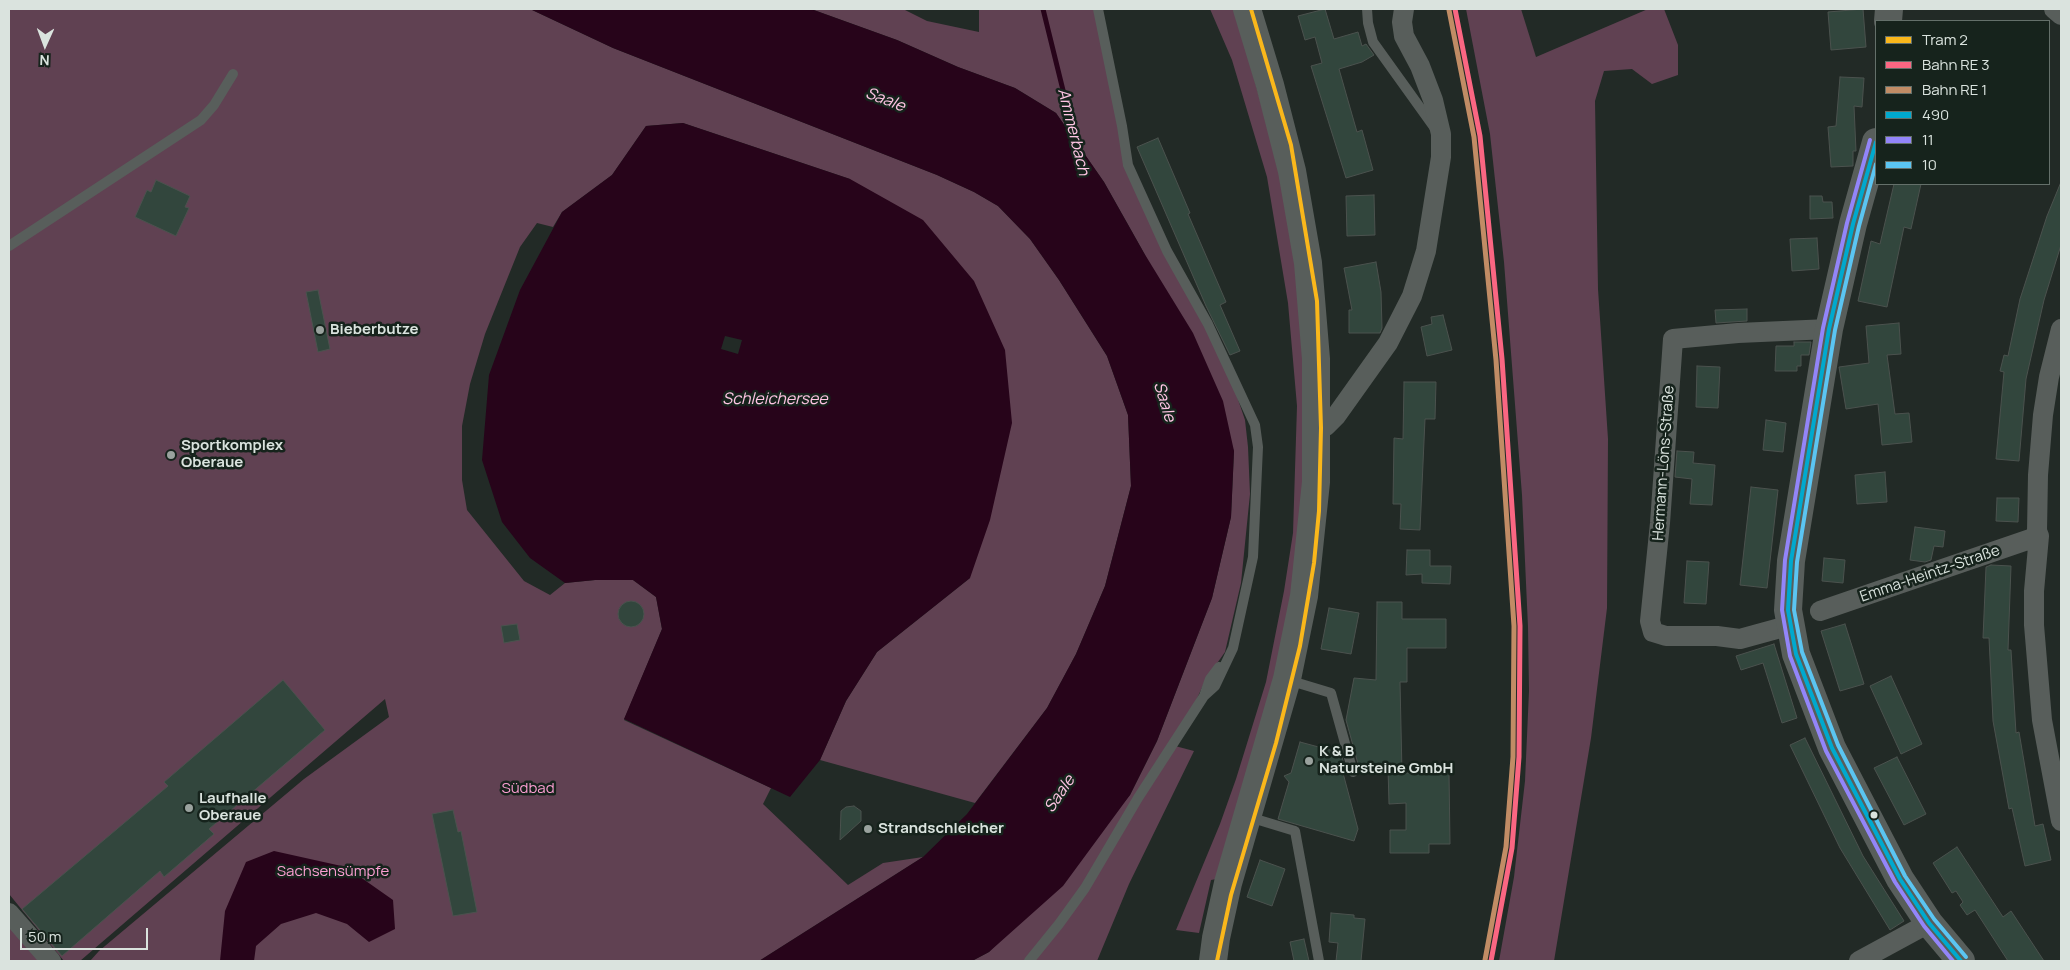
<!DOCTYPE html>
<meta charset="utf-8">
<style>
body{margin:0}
#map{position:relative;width:2070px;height:970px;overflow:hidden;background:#222a26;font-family:Manrope,sans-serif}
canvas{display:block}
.frame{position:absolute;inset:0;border:10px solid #dae3de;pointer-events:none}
.legend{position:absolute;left:1875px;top:20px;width:175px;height:165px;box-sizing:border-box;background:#16231c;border:1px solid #64706a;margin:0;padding:6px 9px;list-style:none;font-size:15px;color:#dae3de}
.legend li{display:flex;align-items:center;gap:10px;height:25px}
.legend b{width:25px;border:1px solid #64706a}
.north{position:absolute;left:20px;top:20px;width:50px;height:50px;-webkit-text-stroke:4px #16231c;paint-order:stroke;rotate:182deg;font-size:14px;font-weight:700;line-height:20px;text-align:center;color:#dae3de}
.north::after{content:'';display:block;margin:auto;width:18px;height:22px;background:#dae3de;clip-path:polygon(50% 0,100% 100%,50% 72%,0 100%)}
.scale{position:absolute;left:20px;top:928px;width:128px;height:22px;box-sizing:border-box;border:2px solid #dae3de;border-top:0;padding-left:6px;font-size:15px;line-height:18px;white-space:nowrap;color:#dae3de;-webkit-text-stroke:4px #16231c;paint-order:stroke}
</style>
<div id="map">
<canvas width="2070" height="970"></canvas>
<div class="frame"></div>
<ul class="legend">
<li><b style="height:6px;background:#fab71b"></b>Tram 2</li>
<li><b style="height:6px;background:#fa6682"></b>Bahn RE 3</li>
<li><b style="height:6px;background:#c18c65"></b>Bahn RE 1</li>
<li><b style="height:6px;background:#00a9ce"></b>490</li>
<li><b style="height:6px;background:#9385f9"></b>11</li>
<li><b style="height:6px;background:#5bc5f2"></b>10</li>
</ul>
<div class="north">N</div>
<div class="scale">50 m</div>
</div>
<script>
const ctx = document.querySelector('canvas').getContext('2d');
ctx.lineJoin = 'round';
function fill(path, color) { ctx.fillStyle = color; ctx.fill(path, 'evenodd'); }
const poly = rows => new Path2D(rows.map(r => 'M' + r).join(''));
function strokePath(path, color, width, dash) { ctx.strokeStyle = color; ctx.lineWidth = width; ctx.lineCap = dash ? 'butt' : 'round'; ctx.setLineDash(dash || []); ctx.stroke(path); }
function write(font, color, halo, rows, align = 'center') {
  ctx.font = font + ' Manrope,sans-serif'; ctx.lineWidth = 5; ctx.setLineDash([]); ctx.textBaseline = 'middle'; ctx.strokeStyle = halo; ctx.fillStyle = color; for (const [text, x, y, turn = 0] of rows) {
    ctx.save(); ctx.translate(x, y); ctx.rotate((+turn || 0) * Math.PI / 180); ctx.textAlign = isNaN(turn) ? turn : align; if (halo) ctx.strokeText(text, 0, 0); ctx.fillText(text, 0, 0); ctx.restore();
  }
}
fill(poly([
 [9,9,530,9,613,48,937,175,974,192,998,206,1030,239,1059,280,1107,356,1128,415,1131,486,1105,586,1076,654,1047,708,975,803,820,760,846,701,877,652,970,578,850,179,683,123,646,126,612,175,562,212,553,227,537,223,520,247,485,334,470,384,462,426,462,480,467,510,524,581,550,595,565,583,595,580,633,580,656,597,662,629,624,720,771,788,763,804,848,885,883,863,923,857,759,961,90,961,99,951,304,779,389,717,385,699,80,961,64,961,9,894],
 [811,9,903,9,927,21,979,32,979,9,1098,9,1128,165,1227,367,1245,420,1248,447,1250,494,1241,583,1225,652,1206,679,1175,746,1194,751,1129,884,1097,961,972,961,989,952,1130,795,1157,741,1212,598,1231,517,1234,451,1144,253,1104,182,1056,113,1015,88,958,67,897,40],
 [1210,9,1235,9,1281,176,1301,301,1306,458,1287,639,1222,878,1211,880,1199,933,1176,930,1220,824,1236,779,1266,682,1284,591,1293,533,1297,406,1288,303,1267,177,1232,60],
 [1466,9,1521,9,1536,57,1648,9,1664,9,1678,45,1678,75,1652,84,1632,69,1604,71,1595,101,1598,289,1608,439,1607,608,1591,738,1554,961,1499,961,1514,877,1525,781,1529,691,1528,627,1522,495,1504,262,1490,134],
 [9,924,41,961,9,961]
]), '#604152');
fill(poly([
 [530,9,811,9,897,40,958,67,1015,88,1056,113,1104,182,1144,253,1193,333,1223,401,1234,451,1231,517,1212,598,1157,741,1130,795,1063,886,989,952,972,961,759,961,923,857,967,814,1047,708,1076,654,1105,586,1131,486,1128,415,1107,356,1059,280,1030,239,998,206,974,192,937,175,613,48],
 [683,123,850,179,923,220,974,281,1005,350,1012,423,990,520,970,578,877,652,846,701,820,760,790,797,624,719,662,629,656,597,633,580,595,580,565,583,530,558,502,522,482,460,489,375,520,290,562,212,612,175,646,126],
 [274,851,346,867,393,900,395,929,369,942,347,924,316,913,281,924,256,946,254,961,220,961,225,911,246,862]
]), '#27041a');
fill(poly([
 [725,336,742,340,738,354,721,349]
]), '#222a26');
strokePath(poly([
 [1043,9,1077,147]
]), '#27041a', 5);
const building = poly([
 [1325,9,1334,39,1358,32,1362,46,1366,44,1374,55,1362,62,1339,69,1357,132,1362,130,1373,170,1346,178,1311,66,1322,63,1315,37,1305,40,1298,16,1325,9],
 [1863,9,1866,47,1831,50,1828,12,1863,9],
 [1840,77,1864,78,1862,107,1854,106,1856,151,1853,151,1853,166,1831,167,1828,127,1836,126,1840,77],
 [1158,138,1190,213,1188,214,1226,302,1220,305,1240,351,1230,355,1206,306,1137,147,1158,138],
 [156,180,190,196,185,207,189,208,176,236,135,217,147,190,151,192,156,180],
 [2061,182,2061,245,2044,300,2026,379,2019,461,1996,459,2004,372,2000,371,2004,355,2008,356,2020,299,2047,216,2061,182],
 [1894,184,1921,184,1911,229,1904,227,1887,307,1858,301,1871,241,1880,244,1894,184],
 [1374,195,1375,235,1347,236,1346,196,1374,195],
 [1810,196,1822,196,1823,202,1832,202,1833,218,1810,219,1810,196],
 [1817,238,1819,269,1792,271,1790,239,1817,238],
 [1376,262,1381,292,1382,328,1380,333,1349,333,1349,310,1352,310,1344,268,1376,262],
 [318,290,330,349,318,352,306,292,318,290],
 [1747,309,1747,321,1716,323,1715,310,1747,309],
 [1443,315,1452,350,1427,356,1421,327,1432,324,1431,317,1443,315],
 [1899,323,1901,354,1887,355,1895,414,1909,413,1912,442,1882,445,1878,404,1846,409,1839,367,1869,363,1866,326,1899,323],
 [1794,342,1811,342,1809,355,1801,355,1801,366,1797,366,1797,371,1775,371,1776,346,1794,346,1794,342],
 [1697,366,1720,367,1718,408,1696,407,1697,366],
 [1404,382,1436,382,1435,419,1425,419,1420,530,1400,529,1401,504,1393,504,1394,438,1403,439,1404,382],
 [1766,420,1786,423,1783,452,1763,450,1766,420],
 [1677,451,1694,452,1693,463,1715,465,1712,505,1690,504,1692,479,1675,477,1677,451],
 [1885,472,1887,502,1857,504,1855,475,1885,472],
 [1751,487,1778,490,1767,588,1740,585,1751,487],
 [1997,498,2019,498,2018,522,1996,521,1997,498],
 [1915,527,1945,531,1943,547,1934,546,1931,560,1925,562,1910,560,1915,527],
 [1407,550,1430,550,1430,566,1451,566,1450,584,1422,583,1422,574,1406,575,1407,550],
 [1824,558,1845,560,1843,583,1822,581,1824,558],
 [1687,561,1709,562,1706,604,1684,603,1687,561],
 [1991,565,2011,566,2008,650,2011,650,2016,733,2019,732,2035,826,2043,824,2051,860,2025,866,2012,808,2009,809,1993,721,1989,638,1983,638,1986,567,1991,565],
 '618 614a13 13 0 1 1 26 0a13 13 0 1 1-26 0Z',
 [1377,602,1402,602,1402,619,1446,619,1446,648,1407,648,1407,682,1400,682,1402,773,1449,773,1450,844,1429,844,1429,853,1390,853,1390,830,1406,830,1406,803,1389,804,1388,768,1360,771,1346,720,1354,678,1376,680,1377,602],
 [1329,608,1359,613,1351,654,1321,649,1329,608],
 [517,624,520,640,504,643,501,626,517,624],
 [1845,624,1864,684,1840,691,1821,631,1845,624],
 [1774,644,1797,718,1782,723,1763,663,1741,670,1736,656,1774,644],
 [1891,676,1922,744,1901,754,1870,686,1891,676],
 [283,680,325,730,209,829,214,834,164,877,160,871,62,956,22,909,168,786,164,782,283,680],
 [1805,738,1863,856,1904,921,1890,930,1840,848,1790,745,1805,738],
 [1300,742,1341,753,1346,773,1343,773,1358,829,1354,841,1278,819,1289,782,1284,776,1291,773,1300,742],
 [1897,757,1926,814,1904,825,1874,768,1897,757],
 [854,806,861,811,861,821,840,840,841,811,846,807,854,806],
 [453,810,458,832,461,831,477,912,453,916,432,814,453,810],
 [1957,847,2003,917,2011,911,2044,961,2008,961,1975,910,1967,915,1960,905,1963,902,1956,891,1952,893,1933,863,1957,847],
 [1260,860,1285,869,1272,906,1247,897,1260,860],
 [1331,913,1354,915,1354,918,1365,919,1361,961,1336,961,1338,943,1329,942,1331,913],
 [1304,939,1309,961,1294,961,1290,942,1304,939]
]);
fill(building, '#32463d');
strokePath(building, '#4b524e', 1);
strokePath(poly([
 [1098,9,1122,126,1128,165,1167,251,1208,324,1255,425,1258,447,1253,557,1233,648,1215,686,1204,696],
 [1367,9,1368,23,1373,42,1434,127],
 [9,246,201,120,214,105,233,74],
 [1288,680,1331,693,1353,772],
 [1249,817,1295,831,1319,961],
 [1029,961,1059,924,1085,888,1138,798,1204,696,1210,679,1219,667]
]), '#585e5b', 10);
strokePath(poly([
 [2054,9,2061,15],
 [2061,329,2049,377,2043,415,2038,475,2037,531,2039,536,2034,591,2034,625,2042,720,2061,821],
 [1317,429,1326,426,1336,416,1388,343,1412,296,1426,251,1441,157,1441,134,1433,100,1420,66,1404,36,1402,22,1404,9],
 [1820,611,2039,536],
 [1791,625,1740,639,1717,636,1666,636,1653,632,1650,621,1660,523,1673,339,1738,333,1829,329],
 [9,913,51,961],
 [1859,961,1929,923]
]), '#585e5b', 20);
strokePath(poly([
 [1888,21,1889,9],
 [1876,142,1853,224,1829,329,1791,561,1788,610,1796,654,1832,748,1900,879,1929,923,1961,961],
 [1213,961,1216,938,1228,883,1287,679,1304,596,1316,482,1316,359,1308,263,1292,171,1270,85,1247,9]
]), '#585e5b', 28);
strokePath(poly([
 [1876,142,1853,224,1829,329,1791,561,1788,610,1796,654,1832,748,1900,879,1929,923,1961,961]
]), '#00a9ce', 4);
strokePath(poly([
 [1870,140,1847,223,1823,328,1785,560,1782,610,1790,656,1826,751,1895,882,1924,926,1953,961]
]), '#9385f9', 4);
strokePath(poly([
 [1876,164,1859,226,1835,330,1797,562,1794,610,1802,652,1838,745,1905,876,1934,919,1966,957]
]), '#5bc5f2', 4);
strokePath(poly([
 [1455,9,1480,136,1502,359,1520,626,1519,757,1512,848,1491,961]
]), '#fa6682', 5);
strokePath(poly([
 [1449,10,1474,137,1496,360,1514,626,1513,757,1506,847,1485,960]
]), '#c18c65', 5);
strokePath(poly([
 [1217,961,1231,895,1276,743,1300,646,1314,563,1319,511,1321,428,1317,301,1291,145,1251,9]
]), '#fab71b', 4);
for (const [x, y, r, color] of [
 [320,330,5,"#9aa29e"],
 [171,455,5,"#9aa29e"],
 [1309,761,5,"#9aa29e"],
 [189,808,5,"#9aa29e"],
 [1874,815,4.5,"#dae3de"],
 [868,829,5,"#9aa29e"]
]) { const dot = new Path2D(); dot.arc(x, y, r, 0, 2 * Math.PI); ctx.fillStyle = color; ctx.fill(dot); strokePath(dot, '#16231c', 2); }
write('bold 15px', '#dae3de', '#16231c', [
 ["Bieberbutze",330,330],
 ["Sportkomplex",181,446],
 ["Oberaue",181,463],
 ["K & B",1319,752],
 ["Natursteine GmbH",1319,769],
 ["Laufhalle",199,799],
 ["Oberaue",199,816],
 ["Strandschleicher",878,829]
], 'left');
write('15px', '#dae3de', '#16231c', [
 ["Hermann-Löns-Straße",1664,463,-86],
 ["Emma-Heintz-Straße",1930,574,-19]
]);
write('15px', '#fb9ed2', '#16231c', [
 ["Südbad",528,789],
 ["Sachsensümpfe",333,872]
]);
write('italic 16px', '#fec4e3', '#16231c', [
 ["Saale",885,100,21],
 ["Ammerbach",1073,132,76],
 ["Schleichersee",775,400],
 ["Saale",1164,402,73],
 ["Saale",1060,794,-56]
]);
</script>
